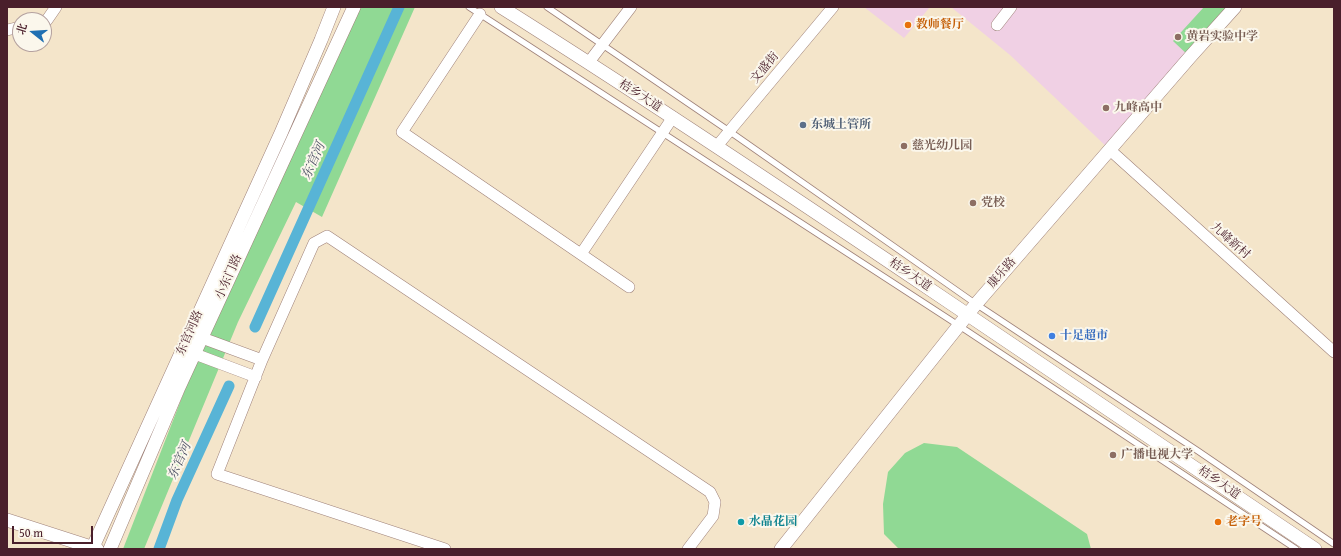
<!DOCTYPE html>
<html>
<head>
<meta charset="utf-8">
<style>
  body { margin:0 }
  #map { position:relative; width:1341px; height:556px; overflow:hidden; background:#f4e5ca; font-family:"Gentium Book Plus","Noto Serif SC",serif }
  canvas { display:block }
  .frame { position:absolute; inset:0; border:8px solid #4a1f2b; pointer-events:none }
  .north { position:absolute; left:12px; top:12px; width:40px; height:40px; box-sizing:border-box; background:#fbf7ec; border:1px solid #b4a19f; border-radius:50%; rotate:287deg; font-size:11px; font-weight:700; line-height:16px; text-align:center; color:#4a1f2b }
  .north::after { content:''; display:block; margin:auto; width:14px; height:18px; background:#1f6fb2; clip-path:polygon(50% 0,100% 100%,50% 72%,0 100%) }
  .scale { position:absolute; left:12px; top:526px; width:81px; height:18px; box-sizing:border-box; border:2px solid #4a1f2b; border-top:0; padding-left:5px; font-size:12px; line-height:14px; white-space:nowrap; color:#4a1f2b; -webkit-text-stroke:3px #fbf7ec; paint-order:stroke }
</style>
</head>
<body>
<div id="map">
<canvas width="1341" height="556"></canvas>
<div class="frame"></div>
<div class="north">北</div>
<div class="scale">50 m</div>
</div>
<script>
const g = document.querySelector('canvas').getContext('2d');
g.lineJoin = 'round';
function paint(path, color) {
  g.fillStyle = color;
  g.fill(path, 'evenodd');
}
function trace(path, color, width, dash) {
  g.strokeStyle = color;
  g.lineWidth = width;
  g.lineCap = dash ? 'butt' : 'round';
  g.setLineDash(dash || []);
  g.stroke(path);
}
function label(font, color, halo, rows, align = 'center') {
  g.font = font + ' "Gentium Book Plus","Noto Serif SC",serif';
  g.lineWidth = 4;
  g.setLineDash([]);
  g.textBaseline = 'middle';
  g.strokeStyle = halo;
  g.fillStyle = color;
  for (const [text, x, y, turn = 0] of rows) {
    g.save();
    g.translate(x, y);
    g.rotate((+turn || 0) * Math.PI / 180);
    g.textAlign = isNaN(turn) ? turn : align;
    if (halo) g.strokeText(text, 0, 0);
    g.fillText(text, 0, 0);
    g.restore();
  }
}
const built = new Path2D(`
  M864 7H930L904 38Z
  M951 7H1234L1110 150 1010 55Z`);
const green = new Path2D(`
  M358 7H415L322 217 296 202 238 322 144 549H123L193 369Z
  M1204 7H1233L1190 57 1173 41Z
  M924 443 957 447 1087 534 1091 549H899L884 534 883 504 888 472 905 453Z`);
const canal = new Path2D(`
  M255 327 399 7
  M159 549 177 500 229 386`);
const service = new Path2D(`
  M469 7 958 325 1296 549
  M547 7 729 131 976 304 1198 451 1334 544`);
const minor = new Path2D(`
  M480 14 402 132 629 287
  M44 21 47 20 56 7
  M997 25 1011 7
  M7 30 20 27
  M589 62 631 7
  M717 146 833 7
  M1110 150 1334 352
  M581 254 673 117
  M194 335 262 360
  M187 351 256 377
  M445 549 217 474 262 360 314 243 327 236 710 492 715 502 713 516 688 549`);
const tertiary = new Path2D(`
  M501 7C649 100 795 198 940 296 1066 380 1191 464 1315 549
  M7 520 97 549
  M92 549 281 133 321 40 334 7
  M110 549 179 387 354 7
  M781 549 976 304 1190 57 1235 7`);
const markers = [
  [908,25,4,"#e8710a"],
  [1178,37,4,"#8d6e63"],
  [1106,108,4,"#8d6e63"],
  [803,125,4,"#5c6f8a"],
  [904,146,4,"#8d6e63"],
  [973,203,4,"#8d6e63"],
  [1052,336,4,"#3f7fe0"],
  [1113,455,4,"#8d6e63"],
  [741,522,4,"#0f9aa8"],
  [1218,522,4,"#e8710a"]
];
const foodNames = [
  ["教师餐厅",916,25],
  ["老字号",1226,522]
];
const educationNames = [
  ["黄岩实验中学",1186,37],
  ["九峰高中",1114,108],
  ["慈光幼儿园",912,146],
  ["党校",981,203],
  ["广播电视大学",1121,455]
];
const streetNames = [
  ["文盛街",765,68,-50],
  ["桔乡大道",640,96,33],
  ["九峰新村",1230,241,42],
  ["康乐路",1002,273,-49],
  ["桔乡大道",910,275,34],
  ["小东门路",229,277,-66],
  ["东官河路",190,333,-66],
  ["桔乡大道",1219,483,35]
];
const serviceNames = [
  ["东城土管所",811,125]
];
const shopNames = [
  ["十足超市",1060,336]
];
const cultureNames = [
  ["水晶花园",749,522]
];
const waterNames = [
  ["东官河",314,161,-66],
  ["东官河",180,461,-66]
];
paint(built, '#f0d0e4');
paint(green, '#90d994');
trace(canal, '#58b4d6', 11);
trace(service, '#9f827a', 7);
trace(minor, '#9f827a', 12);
trace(tertiary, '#9f827a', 14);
trace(service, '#fff', 5.5);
trace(minor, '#fff', 11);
trace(tertiary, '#fff', 13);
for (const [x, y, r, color] of markers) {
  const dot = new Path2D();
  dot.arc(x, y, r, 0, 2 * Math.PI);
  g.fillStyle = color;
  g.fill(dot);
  trace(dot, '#fbf7ec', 1.5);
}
label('bold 12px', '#c56008', '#fbf7ec', foodNames, 'left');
label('bold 12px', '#785e54', '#fbf7ec', educationNames, 'left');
label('12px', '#4a1f2b', '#fbf7ec', streetNames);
label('bold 12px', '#4e5e75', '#fbf7ec', serviceNames, 'left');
label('bold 12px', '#366cbe', '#fbf7ec', shopNames, 'left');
label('bold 12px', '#0d838f', '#fbf7ec', cultureNames, 'left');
label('italic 13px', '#4f5367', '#fbf7ec', waterNames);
</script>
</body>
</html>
